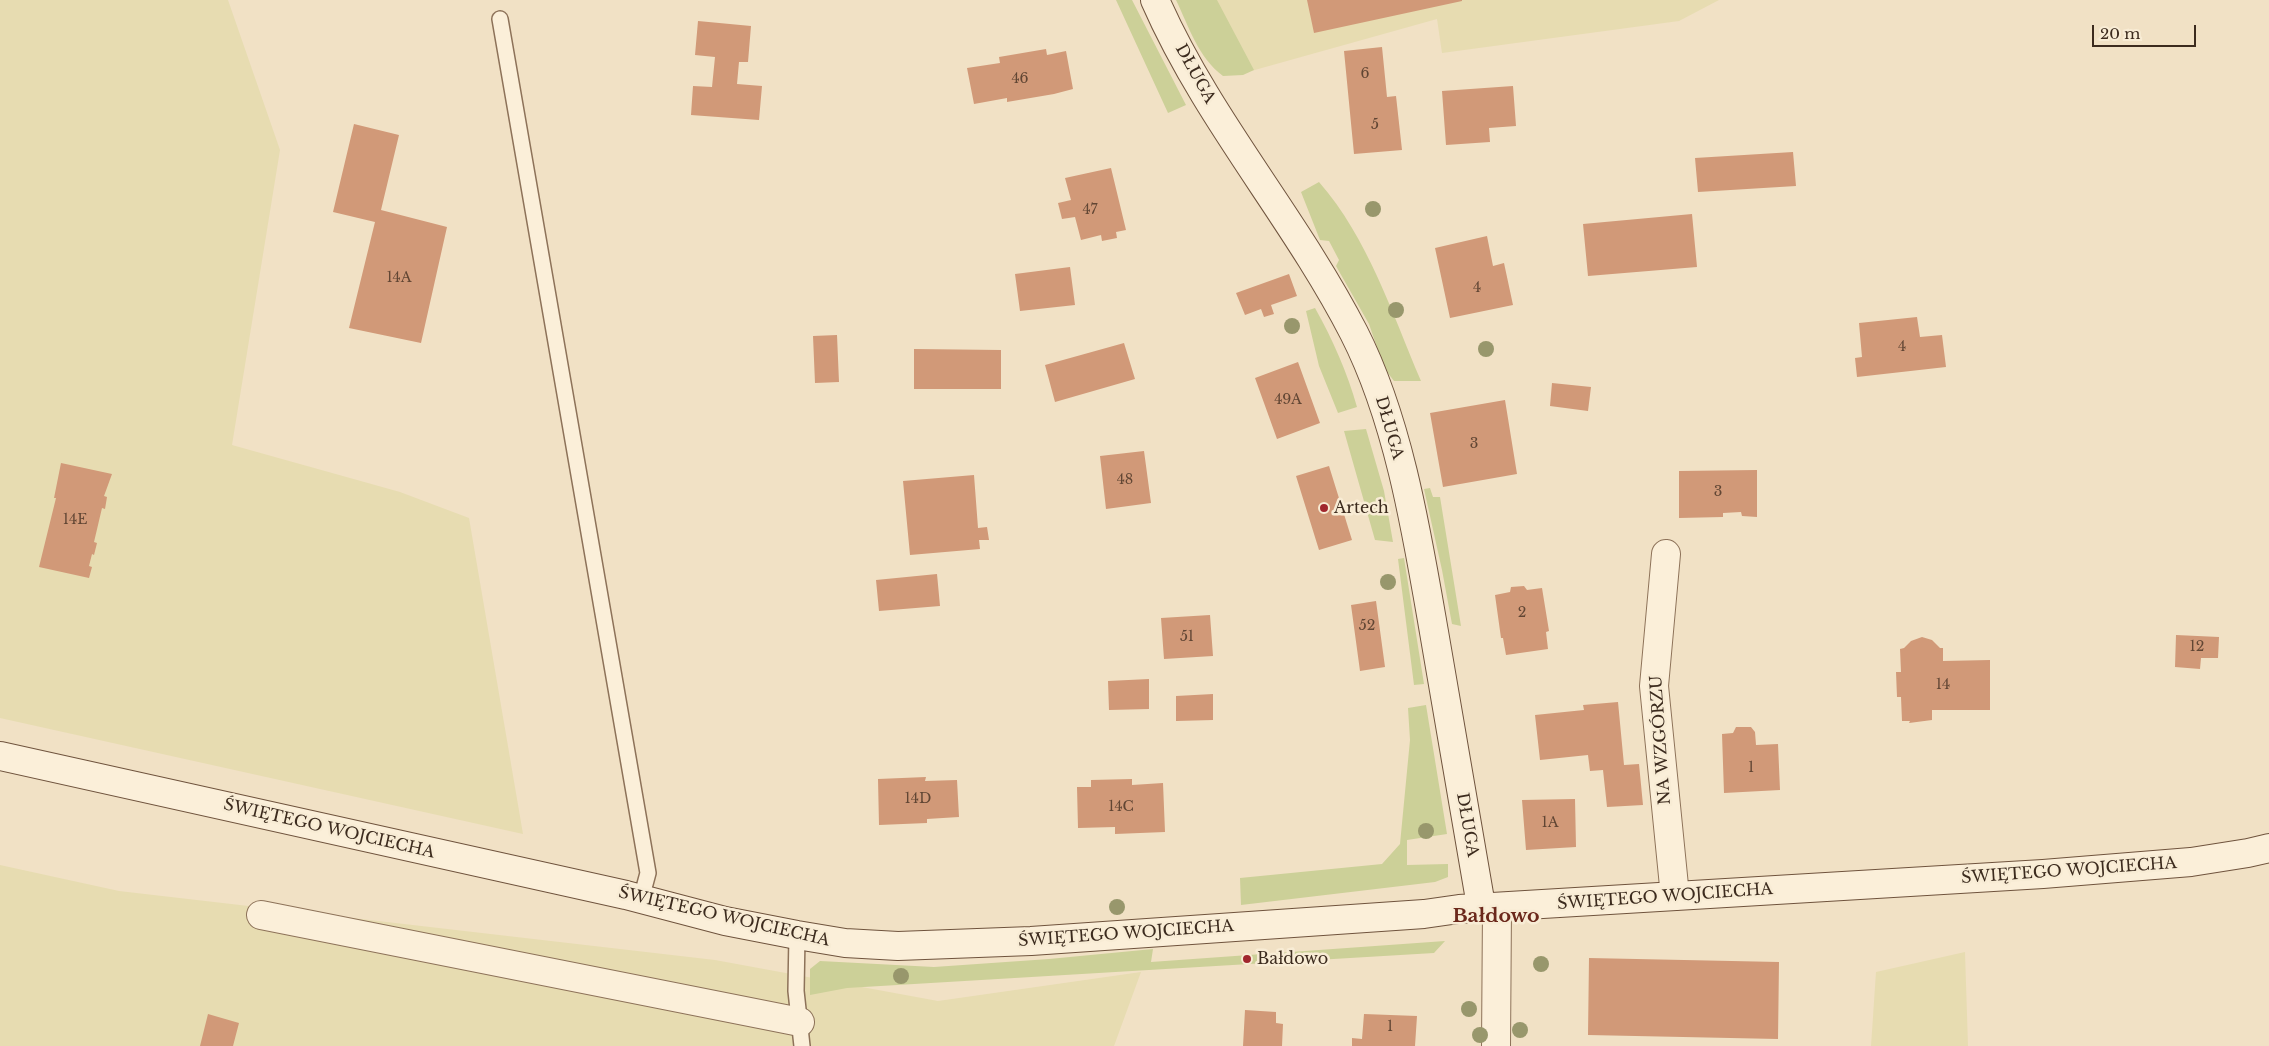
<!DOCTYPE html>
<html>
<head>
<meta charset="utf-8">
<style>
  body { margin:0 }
  #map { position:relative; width:2269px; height:1046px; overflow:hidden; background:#f1e1c5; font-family:"Libre Baskerville",serif }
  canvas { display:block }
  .scale { position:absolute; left:2092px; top:25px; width:104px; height:22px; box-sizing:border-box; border:2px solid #3c2b1e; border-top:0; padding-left:6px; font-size:15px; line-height:18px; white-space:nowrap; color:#3c2b1e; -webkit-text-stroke:4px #f8ecd5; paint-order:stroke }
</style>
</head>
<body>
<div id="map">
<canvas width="2269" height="1046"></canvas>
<div class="scale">20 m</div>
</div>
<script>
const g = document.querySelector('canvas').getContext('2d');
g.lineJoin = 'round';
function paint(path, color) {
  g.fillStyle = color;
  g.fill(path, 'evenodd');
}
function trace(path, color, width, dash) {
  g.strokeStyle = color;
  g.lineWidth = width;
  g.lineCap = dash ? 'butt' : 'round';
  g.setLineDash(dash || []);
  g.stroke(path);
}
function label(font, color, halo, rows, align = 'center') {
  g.font = font + ' "Libre Baskerville",serif';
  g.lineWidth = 5;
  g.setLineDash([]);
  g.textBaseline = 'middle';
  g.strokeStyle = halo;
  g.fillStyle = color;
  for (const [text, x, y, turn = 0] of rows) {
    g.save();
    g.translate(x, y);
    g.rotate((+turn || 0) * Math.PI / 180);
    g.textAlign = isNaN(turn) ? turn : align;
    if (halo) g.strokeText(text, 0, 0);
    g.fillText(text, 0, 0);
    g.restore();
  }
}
const farmland = new Path2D(`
  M0 0H228L280 150 232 445 400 492 469 518 523 834 0 718Z
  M1212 0H1719L1679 21 1442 53 1437 19 1244 73Z
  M0 865 119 891 715 960 938 1001 1141 972 1114 1046H0Z
  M1965 952 1968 1046H1871L1876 972Z`);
const green = new Path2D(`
  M1116 0H1132L1186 105 1168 113Z
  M1176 0H1217L1254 70 1243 75 1223 76C1198 57 1189 27 1176 0Z
  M1319 182C1368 238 1392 313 1421 381H1394L1384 368 1369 324 1336 266 1339 260 1329 241 1320 240 1301 192Z
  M1315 308C1333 340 1347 372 1357 407L1338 413 1319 366 1306 311Z
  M1366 429 1384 491 1393 542 1375 540 1344 431Z
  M1430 488 1433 497H1440L1461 626 1452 624 1442 570 1424 489Z
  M1404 558 1424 684 1414 685 1398 559Z
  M1426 705 1447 834 1407 840V865L1448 864V877L1435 882 1241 905 1240 878 1382 864 1400 844 1410 740 1408 708Z
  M1445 941 1434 953 847 988 810 995V969L820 961 934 967 1049 959 1153 949 1151 962Z`);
const building = new Path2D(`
  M1307 0H1462V1L1314 33Z
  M698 21 751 26 748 62H739L737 84 762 86 759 120 691 115 693 86 712 87 715 57 695 55Z
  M1382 47 1387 97 1396 96 1402 150 1354 154 1344 51Z
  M1046 49 1047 55 1066 51 1073 89 1054 94 1007 102V98L974 104 967 68 1000 63 999 57Z
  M1513 86 1516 126 1489 128 1490 142 1446 145 1442 91Z
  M354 124 399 135 381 210 447 227 421 343 349 328 375 222 333 212Z
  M1793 152 1796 186 1698 192 1695 158Z
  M1111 168 1126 230 1116 232 1117 238 1102 241 1101 235 1081 240 1075 217 1062 219 1058 203 1071 200 1065 178Z
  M1692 214 1697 267 1588 276 1583 224Z
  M1487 236 1493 266 1504 263 1513 305 1450 318 1435 248Z
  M1070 267 1075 305 1020 311 1015 274Z
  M1289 274 1297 296 1271 305 1274 314 1264 317 1261 309 1245 315 1236 293Z
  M1917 317 1920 337 1942 335 1946 367 1857 377 1855 358 1862 357 1859 323Z
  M837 335 839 382 815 383 813 336Z
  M1124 343 1135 379 1055 402 1045 365Z
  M914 349 1001 350V389H914Z
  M1298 362 1320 423 1277 439 1255 378Z
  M1552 383 1591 387 1588 411 1550 406Z
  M1505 400 1517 474 1443 487 1430 413Z
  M1144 451 1151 503 1106 509 1100 456Z
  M61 463 112 474 104 496 107 497 105 509 102 508 94 542 97 543 94 555 92 554 89 566 92 567 89 578 39 567 56 498H54Z
  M1329 466 1352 540 1319 550 1296 476Z
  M1757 470V517L1742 516 1741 512 1723 513V517L1679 518V471Z
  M974 475 978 528 987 527 989 540H979L980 549 910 555 903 481Z
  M937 574 940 606 879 611 876 580Z
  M1524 586 1527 590 1542 588 1549 631 1546 632 1548 649 1506 655 1503 638H1501L1495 595 1510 592 1511 587Z
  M1376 601 1385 667 1360 671 1351 605Z
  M1210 615 1213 656 1164 659 1161 618Z
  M2176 635 2219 637 2218 658H2201L2200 669 2175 667Z
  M1922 637 1932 640 1940 648H1943V661L1990 660V710H1932V720L1909 723 1910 721H1902L1901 697H1897L1896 672H1901L1900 649 1904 648 1911 641Z
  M1149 679V709L1109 710 1108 681Z
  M1213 694V720L1176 721V696Z
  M1618 702 1624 765 1639 764 1643 805 1607 807 1603 770 1590 771 1588 755 1540 760 1535 715 1584 710 1583 705Z
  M1736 727H1751L1755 732 1756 745 1778 744 1780 790 1724 793 1722 734 1733 733Z
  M926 777 925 781 957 780 959 817 927 819V823L879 825 878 779Z
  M1132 779V785L1163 783 1165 832 1115 834V827L1078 828 1077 787H1091V780Z
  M1575 799 1576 847 1526 850 1522 800Z
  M1589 958 1779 962 1778 1039 1588 1035Z
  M1245 1010 1276 1012V1023L1283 1024 1282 1046H1243Z
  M208 1014 239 1023 233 1046H200Z
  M1364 1014 1417 1016 1415 1046H1352V1038L1362 1039Z`);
const lane = new Path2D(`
  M500 19 648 873 641 899
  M797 935 796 991 802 1046`);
const street = new Path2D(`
  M1666 554 1654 686 1675 896
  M261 915 800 1022
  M1496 1046 1497 908`);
const secondary = new Path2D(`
  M1155 0C1207 119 1295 218 1354 333 1399 421 1417 534 1434 632 1449 719 1464 807 1479 894L1480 908
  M0 756 626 895 725 921 797 935 845 943 898 946 1031 941 1424 914 1459 909 2043 874 2191 862 2248 853 2269 848`);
const trees = [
  [1373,209],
  [1396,310],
  [1292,326],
  [1486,349],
  [1388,582],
  [1426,831],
  [1117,907],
  [1541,964],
  [901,976],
  [1469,1009],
  [1520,1030],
  [1480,1035]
];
const markers = [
  [1324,508,5,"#a0262d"],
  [1247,959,5,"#a0262d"]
];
const numberNames = [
  ["6",1365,74],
  ["46",1020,79],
  ["5",1375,125],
  ["47",1090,210],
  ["14A",399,278],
  ["4",1477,288],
  ["4",1902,347],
  ["49A",1288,400],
  ["3",1474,444],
  ["48",1125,480],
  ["3",1718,492],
  ["14E",75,520],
  ["2",1522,613],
  ["52",1367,626],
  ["51",1187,637],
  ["12",2197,647],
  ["14",1943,685],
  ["1",1751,768],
  ["14D",918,799],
  ["14C",1121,807],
  ["1A",1550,823],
  ["1",1390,1027]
];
const streetNames = [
  ["DŁUGA",1195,74,61],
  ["DŁUGA",1389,428,74],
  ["NA WZGÓRZU",1661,740,-94],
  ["DŁUGA",1467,825,80],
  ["ŚWIĘTEGO WOJCIECHA",329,829,13],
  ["ŚWIĘTEGO WOJCIECHA",2069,871,-4],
  ["ŚWIĘTEGO WOJCIECHA",1665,897,-4],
  ["ŚWIĘTEGO WOJCIECHA",724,917,13],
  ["ŚWIĘTEGO WOJCIECHA",1126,934,-4]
];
const poiNames = [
  ["Artech",1334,508],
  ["Bałdowo",1257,959]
];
const quarterNames = [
  ["Bałdowo",1496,917]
];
paint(farmland, '#e7dcb1');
paint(green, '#ccd098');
paint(building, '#d19978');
trace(lane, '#8d7259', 18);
trace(street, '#8d7259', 30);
trace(secondary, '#6f533d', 30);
trace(lane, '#fbefd9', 15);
trace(street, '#fbefd9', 28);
trace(secondary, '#fbefd9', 28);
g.fillStyle = '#98976c';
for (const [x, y] of trees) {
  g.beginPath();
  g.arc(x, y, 8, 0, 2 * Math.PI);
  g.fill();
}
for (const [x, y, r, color] of markers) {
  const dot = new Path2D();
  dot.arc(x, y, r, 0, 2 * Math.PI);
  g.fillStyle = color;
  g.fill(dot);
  trace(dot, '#f8ecd5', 2);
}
label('14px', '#614634', null, numberNames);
label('16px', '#3c2b1e', '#f8ecd5', streetNames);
label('16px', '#3c2b1e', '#f8ecd5', poiNames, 'left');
label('bold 19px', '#6b281b', '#f8ecd5', quarterNames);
</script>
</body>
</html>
